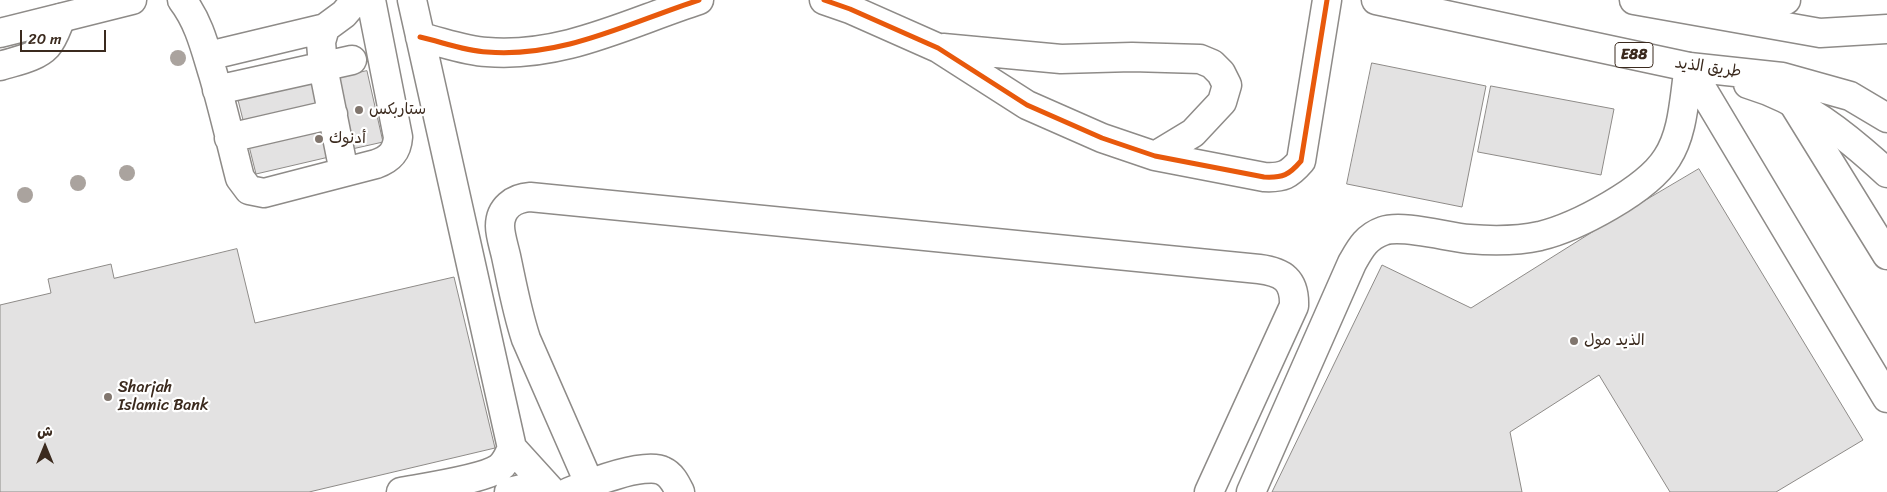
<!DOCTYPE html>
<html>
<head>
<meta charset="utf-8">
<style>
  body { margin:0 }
  #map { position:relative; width:1887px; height:492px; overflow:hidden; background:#fff; font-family:Sriracha,"Playpen Sans Arabic",sans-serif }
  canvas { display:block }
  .north { position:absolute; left:20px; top:422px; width:50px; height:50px; -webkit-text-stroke:4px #fff; paint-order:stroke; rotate:0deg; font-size:14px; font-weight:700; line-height:20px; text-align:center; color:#3b2a1e }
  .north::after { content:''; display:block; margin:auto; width:18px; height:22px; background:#3b2a1e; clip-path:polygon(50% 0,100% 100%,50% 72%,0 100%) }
  .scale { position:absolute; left:20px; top:30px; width:86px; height:22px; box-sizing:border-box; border:2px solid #3b2a1e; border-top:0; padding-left:6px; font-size:15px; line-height:18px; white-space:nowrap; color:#3b2a1e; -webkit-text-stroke:4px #fff; paint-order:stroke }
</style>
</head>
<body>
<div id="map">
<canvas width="1887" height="492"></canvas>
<div class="north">ش</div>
<div class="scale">20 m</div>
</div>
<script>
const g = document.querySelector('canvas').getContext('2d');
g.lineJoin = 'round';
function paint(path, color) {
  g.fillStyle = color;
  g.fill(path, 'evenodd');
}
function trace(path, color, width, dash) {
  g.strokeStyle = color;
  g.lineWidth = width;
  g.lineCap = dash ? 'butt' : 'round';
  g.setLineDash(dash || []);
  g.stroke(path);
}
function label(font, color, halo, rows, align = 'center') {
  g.font = font + ' Sriracha,"Playpen Sans Arabic",sans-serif';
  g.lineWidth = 4.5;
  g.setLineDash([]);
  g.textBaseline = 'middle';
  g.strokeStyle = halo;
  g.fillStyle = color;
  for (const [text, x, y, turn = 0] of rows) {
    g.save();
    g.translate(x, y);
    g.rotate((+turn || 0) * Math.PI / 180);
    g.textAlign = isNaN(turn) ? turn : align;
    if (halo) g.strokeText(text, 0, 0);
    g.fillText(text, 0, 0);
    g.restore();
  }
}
const building = new Path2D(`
  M1372 63 1486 86 1462 207 1347 184Z
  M367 71 383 142 352 149 336 78Z
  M310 75 316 104 243 120 236 92Z
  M1491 86 1614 109 1601 175 1478 152Z
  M323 130 329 157 256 174 249 146Z
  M1699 169 1863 440 1776 492H1670L1599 375 1510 432 1522 492H1272L1382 265 1471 308 1605 224Z
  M237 249 255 323 454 277 495 448 309 492H0V305L51 293 48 279 111 264 114 278Z`);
const minor = new Path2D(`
  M182 0C199 22 205 48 213 74 223 108 231 143 240 178L249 190 264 193 376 164C390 159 397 152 398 137L371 0
  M824 0 850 9 938 48 1027 105 1102 138 1155 156 1264 177C1283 178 1289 175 1301 161L1327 0
  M325 28 321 42 323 67 344 172
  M420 37C442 42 465 51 487 52 563 58 628 23 699 0
  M943 48 1061 59 1132 57 1200 59 1212 64 1221 73 1227 85 1222 102 1193 133 1155 156
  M208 56 325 28 344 14 356 0
  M0 66C15 61 36 58 47 46 54 38 57 27 61 18
  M1689 67 1887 398
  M217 90 352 60
  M1793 103 1887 255
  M229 138 333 114
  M512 448 552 492
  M401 492C422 488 484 479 499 468 506 463 508 456 512 448L412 0
  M509 492 544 484
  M569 492C588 484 645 461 663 471 672 475 676 484 680 492
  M593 492 526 339C517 312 512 284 506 256 504 247 500 235 500 226 500 208 514 198 530 197L1259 269C1283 272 1295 280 1294 306L1209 492
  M1251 492 1352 263C1360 249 1366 237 1383 231 1402 224 1447 237 1469 239 1493 241 1517 241 1540 236 1577 227 1647 190 1667 158 1684 132 1684 96 1689 67`);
const highway = new Path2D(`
  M1376 0 1689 67 1782 77 1850 96 1887 118
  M1634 0 1820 33 1887 29
  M1715 2 1786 0
  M0 33 132 0
  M1748 84C1802 100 1846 135 1887 173`);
const cycleway = new Path2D(`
  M824 0 850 9 938 48 1027 105 1102 138 1155 156 1264 177C1283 178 1289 175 1301 161L1327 0
  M420 37C442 42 465 51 487 52 563 58 628 23 699 0`);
const trees = [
  [178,58],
  [127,173],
  [78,183],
  [25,195]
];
const markers = [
  [359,110,5,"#80756d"],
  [319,139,5,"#80756d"],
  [1574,341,5,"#80756d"],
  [108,397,5,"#80756d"]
];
const shields = [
  [1634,55,38]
];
const shieldNames = [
  ["E88",1634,55]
];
const streetNames = [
  ["طريق الذيد",1708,68,8]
];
const poiNames = [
  ["ستاربكس",369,110],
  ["أدنوك",329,139],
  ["الذيد مول",1584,341],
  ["Sharjah",118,388],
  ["Islamic Bank",118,406]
];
paint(building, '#e3e2e2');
trace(building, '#8e8b88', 1);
trace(minor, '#8e8b88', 31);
trace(highway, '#8e8b88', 31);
trace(minor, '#fff', 28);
trace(highway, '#fff', 28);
trace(cycleway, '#e8590c', 5);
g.fillStyle = '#aaa39e';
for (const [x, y] of trees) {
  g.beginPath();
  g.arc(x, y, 8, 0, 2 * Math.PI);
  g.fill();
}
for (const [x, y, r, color] of markers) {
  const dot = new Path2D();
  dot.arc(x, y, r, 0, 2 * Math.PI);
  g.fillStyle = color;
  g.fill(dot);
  trace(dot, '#fff', 2);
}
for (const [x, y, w] of shields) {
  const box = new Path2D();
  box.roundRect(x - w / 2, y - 12.5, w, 25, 4);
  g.fillStyle = '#fff';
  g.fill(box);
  trace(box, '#3b2a1e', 1);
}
label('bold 15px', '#3b2a1e', null, shieldNames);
label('16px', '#3b2a1e', '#fff', streetNames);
label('16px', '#3b2a1e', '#fff', poiNames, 'left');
</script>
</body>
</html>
